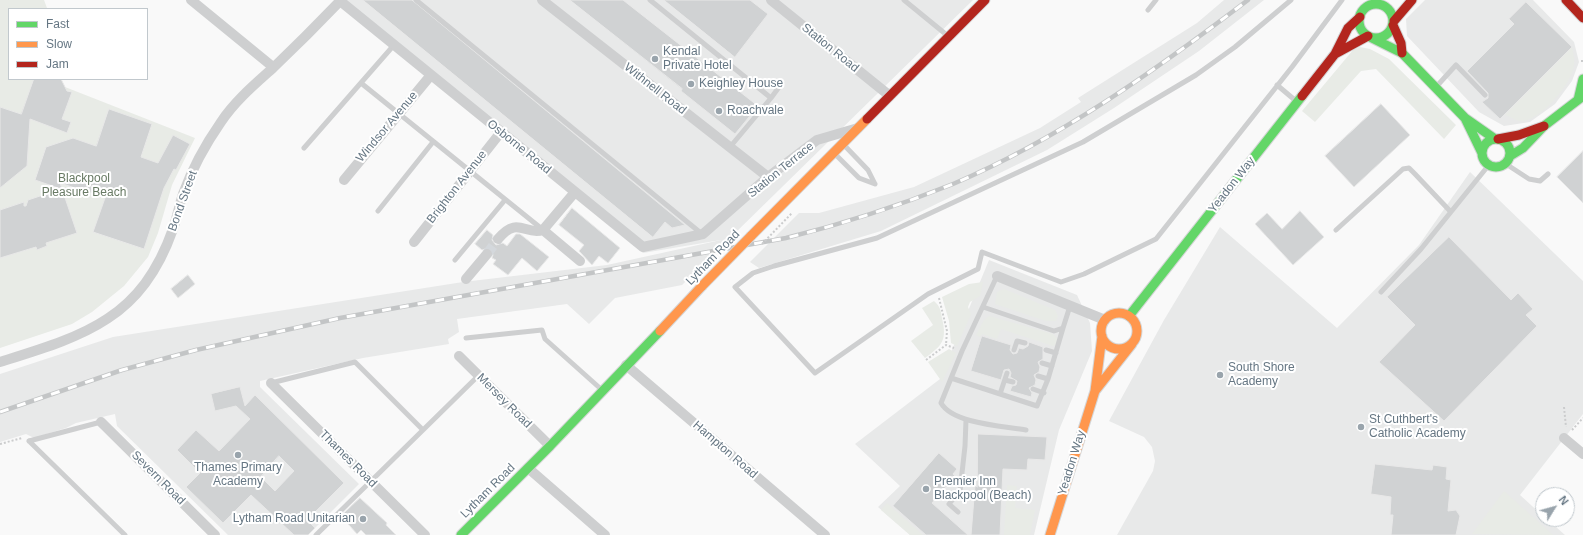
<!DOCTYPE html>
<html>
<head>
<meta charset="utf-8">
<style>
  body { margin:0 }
  #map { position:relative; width:1583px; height:535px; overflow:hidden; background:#f9f9f9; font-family:Helvetica,sans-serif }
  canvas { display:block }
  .legend { position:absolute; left:8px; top:8px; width:140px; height:72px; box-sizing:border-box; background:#fff; border:1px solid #c1c8cd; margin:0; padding:5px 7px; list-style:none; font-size:12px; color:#657683 }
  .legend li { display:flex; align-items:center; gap:8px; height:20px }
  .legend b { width:20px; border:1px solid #c1c8cd }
  .north { position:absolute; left:1535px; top:487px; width:40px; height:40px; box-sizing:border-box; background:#fff; border:1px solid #c1c8cd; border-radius:50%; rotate:53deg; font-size:11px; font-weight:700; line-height:16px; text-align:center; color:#657683 }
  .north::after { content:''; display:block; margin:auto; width:14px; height:18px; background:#99a4ac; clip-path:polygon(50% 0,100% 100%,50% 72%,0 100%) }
</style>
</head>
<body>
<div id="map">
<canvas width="1583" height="535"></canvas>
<ul class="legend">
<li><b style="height:5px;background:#63d668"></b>Fast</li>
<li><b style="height:5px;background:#ff974d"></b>Slow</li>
<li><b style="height:5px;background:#b3261e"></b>Jam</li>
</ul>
<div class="north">N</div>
</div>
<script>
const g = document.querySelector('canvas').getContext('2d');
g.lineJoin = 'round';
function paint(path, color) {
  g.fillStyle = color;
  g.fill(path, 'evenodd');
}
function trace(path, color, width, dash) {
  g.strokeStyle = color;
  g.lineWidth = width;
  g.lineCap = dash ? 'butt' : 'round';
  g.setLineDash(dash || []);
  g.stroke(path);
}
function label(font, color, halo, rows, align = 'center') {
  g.font = font + ' Helvetica,sans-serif';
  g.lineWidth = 4;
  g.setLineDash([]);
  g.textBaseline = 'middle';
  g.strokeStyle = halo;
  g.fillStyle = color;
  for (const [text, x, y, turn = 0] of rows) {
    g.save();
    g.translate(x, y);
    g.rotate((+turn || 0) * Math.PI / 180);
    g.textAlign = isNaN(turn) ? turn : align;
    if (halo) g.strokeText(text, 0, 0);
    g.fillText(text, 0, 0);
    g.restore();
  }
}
const built = new Path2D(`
  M339 0H973L682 285 615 298 589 324 567 304 457 319 459 332 448 339 449 344 363 358 260 381V387L359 484 308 535H228L117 426 115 414 76 423 66 428 34 438 26 434 0 442V374L113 337 463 282 607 265 721 240 643 253Z
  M1224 0H1264L1199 51 1114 108 1047 150 881 231 759 268 750 262 799 213H819L914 187 1040 128 1081 102 1078 98 1197 23Z
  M1425 0H1533L1574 42 1579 62 1572 81 1555 104 1530 122 1504 126 1479 112 1407 36 1406 19Z
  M1470 172 1583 281V414L1520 495 1543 516V519H1547L1565 535H1117L1153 471 1155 461 1152 447 1144 437 1109 421 1164 320 1220 227 1337 328 1419 245Z
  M989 260 1077 295 1090 323 1092 351 1059 430 1034 535H910L878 507 900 486 855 444 940 379Z`);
const green = new Path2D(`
  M0 0H44L47 8 9 9V79H61L65 87 195 138 172 185 158 233 148 257 124 286 92 312 72 324 0 348Z
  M1360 47 1370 49 1389 59 1456 125 1444 139 1376 69 1361 71 1315 122 1302 111 1353 50Z
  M1572 47C1573 52 1575 59 1574 65 1572 84 1539 123 1519 121 1515 120 1509 116 1505 115Z
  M983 282 980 296 970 302 968 307 971 314 957 346 951 343 949 321 942 297 969 284Z
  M1004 289 1055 310 1058 316 1056 321H1046L995 304 997 292Z
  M934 301C940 306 941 311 942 318 947 340 943 345 925 358L911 341 933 325 922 308Z
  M989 316 1053 334 1058 339 1055 345 1053 346 1001 329 997 339 982 334 980 337 976 335 984 320Z
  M949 349 956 353 942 382 928 362Z
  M1007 485 1017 486 1015 508 1035 510 1030 535H1004Z
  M1504 491 1553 535 1472 534Z
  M887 503 923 535H910L881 510Z`);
const building = new Path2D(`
  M363 0H412L685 225 672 228 665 222 653 237Z
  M570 0H623L758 106 735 134 681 91 682 89Z
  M664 0H750L768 14 735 57Z
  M1526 2 1572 47 1500 119 1482 102 1488 98V93L1467 71 1514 24 1509 19Z
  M34 79H61L67 91 72 92 62 119 71 122 67 133 30 119 27 166 0 188V107L21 114Z
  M1381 104 1410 135 1354 187 1325 156Z
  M109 109 152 124 141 157 158 163 173 135 190 144 176 170 174 169 164 188 144 249 93 232 105 198 60 183 77 233 46 243 47 246 37 250 36 247 0 258V210L24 202V206H26L28 200 61 189 35 180 46 147 73 138 96 146Z
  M1583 151V203L1557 177Z
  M572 208 620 248 608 263 599 256 592 265 579 251 584 245 559 225Z
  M1300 211 1324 237 1293 265 1255 224 1267 213 1282 229Z
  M487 230 493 235 492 240 496 245 503 243 507 246 516 234H520L549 257 537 271 522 258 508 275 493 264 496 260 492 258 493 255 491 249 488 248 482 250 475 244Z
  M1449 237 1511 300 1518 293 1533 309 1526 315 1537 326 1444 421 1379 362 1415 325 1387 297Z
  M188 275 195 284 178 298 171 289Z
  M982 336 1011 345 1010 350 1013 354 1017 353 1019 348 1023 349 1028 346 1029 342 1043 347V359L1038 362 1040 367 1039 372 1034 375 1036 380 1035 385 1029 388 1032 393 1031 397 1010 391 1012 386 1016 385 1017 381 1010 377 1011 373 1009 369 1004 370 1001 380 971 371Z
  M240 387 245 406 255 395 344 483 307 520 315 528 308 535H294L251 495 223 523 186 487 200 473 177 450 196 430 219 451 250 419 236 406 215 411 211 394ZM279 456 294 471 275 491 261 477Z
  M978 434 1047 437 1045 460 1028 459 1027 470 1003 469 1000 535H971L975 485 977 487Z
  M939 453 957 469 953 474 955 476 932 503 968 535H926L893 506Z
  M1375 464 1432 470 1433 465 1447 467 1446 479 1451 480 1448 511 1456 510 1460 516 1456 535H1391L1393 515H1390L1391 497 1371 494Z
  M360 498 387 523 386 525 396 535H366L361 530 357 534 341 516Z`);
const streetTunnel = new Path2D(`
  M487 254 498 239`);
const path = new Path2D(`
  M1581 61H1583
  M939 298 947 331 946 345
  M926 360 946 345 954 348
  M1564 407 1566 427
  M1572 430 1583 418
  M0 444 22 438`);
const lane = new Path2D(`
  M416 0 702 234
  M650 0 771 98 730 147
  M904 0 948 36
  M1291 0 1235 47 1196 75 1083 142 877 238 774 266 753 273 735 287 815 373 928 294 978 269 982 252 1061 282 1084 274 1156 239 1292 67 1342 0
  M1148 10 1156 0
  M361 83 542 229
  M1277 85 1296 101
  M1436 87 1456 65 1485 95
  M771 98 782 83
  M844 145 868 170 875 184
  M304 148 394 45
  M835 154 859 178 875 184
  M1506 164 1529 179 1540 181 1548 174
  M378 211 433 142
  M1336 230 1403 169 1409 168 1415 174 1450 211
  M455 260 505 200
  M997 276 962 351 941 403C953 424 1004 426 1026 430
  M1381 292 1421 249 1488 166
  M983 307 1054 331 1063 328 1070 306
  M466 338 542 330 545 339 602 390
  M1014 350 1017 341 1025 343
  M1046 350 1056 353
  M1042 363 1052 366
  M1038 376 1048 379
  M951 378 1037 406 1048 379 1063 328
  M1005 380 1013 382
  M271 383 355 362 423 430
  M1033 389 1044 393
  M1000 394 1007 373
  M29 441 125 535
  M29 441 101 422
  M958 512 949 504 960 491 965 446 966 420
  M316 535 478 376`);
const street = new Path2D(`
  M191 0 273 67
  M339 0 643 247 703 234 768 177 817 140 858 128
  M542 0 768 177
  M771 0 890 96
  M344 180 431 75
  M543 230 580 261
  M498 239C518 215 525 236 543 230L575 192
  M414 242 501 132
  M997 276 1105 320
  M466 279 487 254
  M459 356 550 446
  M0 362C83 336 141 320 173 229 177 218 179 206 183 194 192 169 205 145 221 122 235 101 254 85 273 68 296 46 319 23 341 0
  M626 365 825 535
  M271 383 425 535
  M101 422 215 535
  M1564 438 1583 454
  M528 468 605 535`);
const fast = new Path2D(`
  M1359 21a17 17 0 1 1 34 0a17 17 0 1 1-34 0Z
  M1370 37 1402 53 1465 118 1495 139
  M1578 100 1583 79
  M1465 118 1482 153
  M1482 153a14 14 0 1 1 28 0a14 14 0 1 1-28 0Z
  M1510 156 1523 148 1544 126 1583 96
  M1129 316 1302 96
  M461 535 550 446 660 331`);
const slow = new Path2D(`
  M751 236 867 119
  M1101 331a18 18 0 1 1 36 0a18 18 0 1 1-36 0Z
  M660 331 702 286
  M1095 391 1132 344
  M1050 535 1095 391 1102 336`);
const jam = new Path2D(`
  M1566 0 1583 18
  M1394 21 1412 0
  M1393 25 1401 43 1402 53
  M1335 54 1368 36
  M1302 96 1335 54 1348 28 1360 17
  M867 119 985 0
  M1498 139 1519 135 1544 126`);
const rail = new Path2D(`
  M0 412 122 370 196 350 340 318 786 238C843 224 898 206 953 184 1059 139 1156 70 1248 0`);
const pathBridge = new Path2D(`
  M762 244 792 213`);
const slowBridge = new Path2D(`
  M702 286 751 236`);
const markers = [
  [655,59,4,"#99a4ac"],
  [691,84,4,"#99a4ac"],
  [719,111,4,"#99a4ac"],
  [1220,375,4,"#99a4ac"],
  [1361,427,4,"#99a4ac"],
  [238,455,4,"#99a4ac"],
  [926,489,4,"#99a4ac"],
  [363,519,4,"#99a4ac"]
];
const streetNames = [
  ["Station Road",830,48,39],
  ["Withnell Road",655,89,38],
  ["Windsor Avenue",387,127,-50],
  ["Osborne Road",519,147,39],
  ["Station Terrace",781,170,-39],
  ["Yeadon Way",1232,185,-52],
  ["Brighton Avenue",457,187,-52],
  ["Bond Street",183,201,-70],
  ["Lytham Road",713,258,-46],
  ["Mersey Road",504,401,45],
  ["Hampton Road",725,450,41],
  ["Thames Road",348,459,45],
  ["Yeadon Way",1072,463,-73],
  ["Severn Road",158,478,45],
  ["Lytham Road",488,491,-45]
];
const poiNames = [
  ["Kendal",663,52],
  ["Private Hotel",663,66],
  ["Keighley House",699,84],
  ["Roachvale",727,111],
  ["South Shore",1228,368],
  ["Academy",1228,382],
  ["St Cuthbert's",1369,420],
  ["Catholic Academy",1369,434],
  ["Thames Primary",238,468,"center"],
  ["Academy",238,482,"center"],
  ["Premier Inn",934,482],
  ["Blackpool (Beach)",934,496],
  ["Lytham Road Unitarian",355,519,"right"]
];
const parkNames = [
  ["Blackpool",84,179],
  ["Pleasure Beach",84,193]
];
paint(built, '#e8e9e9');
paint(green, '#e8ebe6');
paint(building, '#d0d2d3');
trace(building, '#e8e8e8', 1);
trace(streetTunnel, '#d4d8dc', 10, [10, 5]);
trace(fast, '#d5d6d7', 11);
trace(slow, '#d5d6d7', 11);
trace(jam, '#d5d6d7', 11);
trace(path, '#cbcccd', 2, [2, 2]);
trace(lane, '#cecfd0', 5);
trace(street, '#cecfd0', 10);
trace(fast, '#63d668', 9);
trace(slow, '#ff974d', 9);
trace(jam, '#b3261e', 9);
trace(rail, '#c3c5c6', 4.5);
trace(rail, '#fff', 3, [9]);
trace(slowBridge, '#d5d6d7', 11, []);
trace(pathBridge, '#cbcccd', 2, [2, 2]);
trace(slowBridge, '#ff974d', 9);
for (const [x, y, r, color] of markers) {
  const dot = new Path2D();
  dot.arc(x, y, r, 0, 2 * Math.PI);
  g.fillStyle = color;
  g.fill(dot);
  trace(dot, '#fff', 1.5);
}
label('12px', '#657683', '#fff', streetNames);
label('12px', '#657683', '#fff', poiNames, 'left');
label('12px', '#687a64', '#fff', parkNames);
</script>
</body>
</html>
